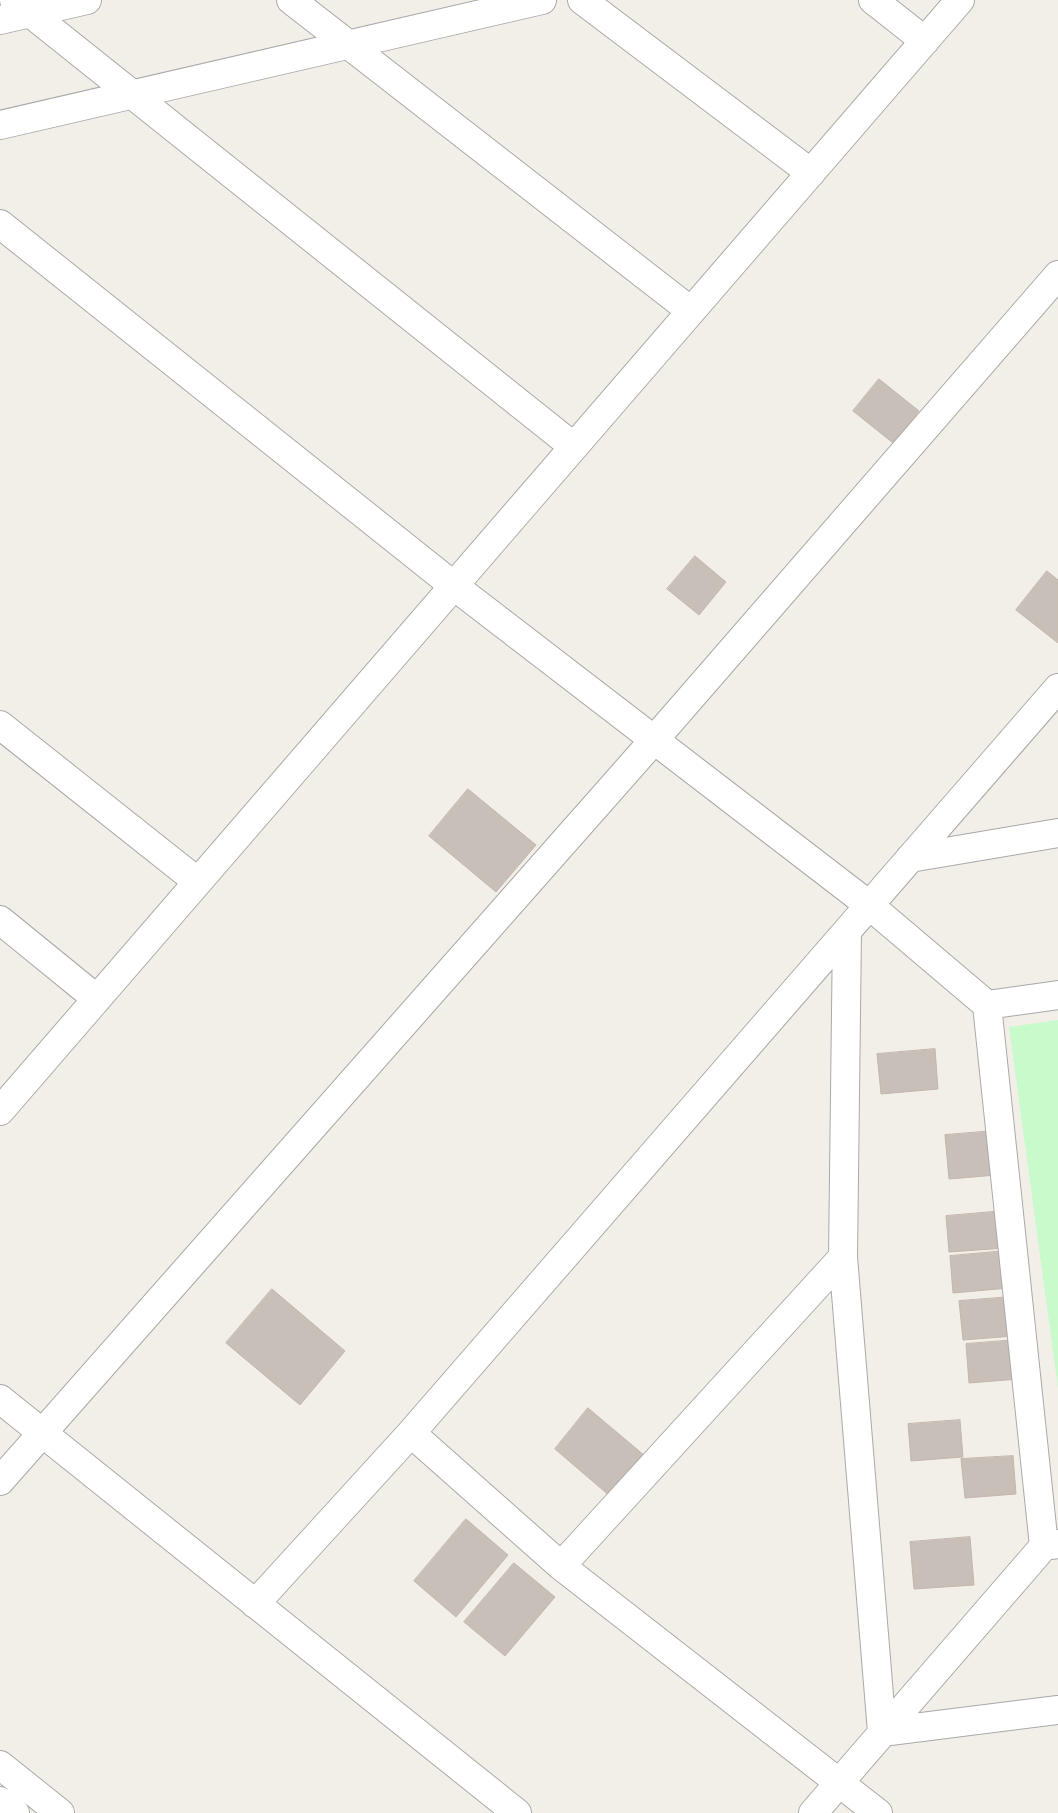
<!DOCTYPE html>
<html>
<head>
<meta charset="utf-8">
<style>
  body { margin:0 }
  canvas { display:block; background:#f2efe9 }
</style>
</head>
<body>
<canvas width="1058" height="1813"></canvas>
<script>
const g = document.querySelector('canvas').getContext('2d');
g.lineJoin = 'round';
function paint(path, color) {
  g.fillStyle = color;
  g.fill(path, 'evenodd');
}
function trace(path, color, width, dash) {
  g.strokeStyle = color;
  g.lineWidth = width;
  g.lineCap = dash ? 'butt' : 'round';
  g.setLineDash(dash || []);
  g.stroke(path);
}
const park = new Path2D(`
  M1058 1020V1388L1009 1027Z`);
const building = new Path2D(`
  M879 379 919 411 893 443 853 411Z
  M695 556 726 582 699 615 667 589Z
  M1047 571 1058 580V643L1016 610Z
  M468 789 536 845 496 892 429 836Z
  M935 1049 938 1089 881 1094 877 1054Z
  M994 1131 997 1175 949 1179 945 1135Z
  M1004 1211 1006 1248 949 1252 946 1216Z
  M1006 1251 1009 1288 953 1293 950 1256Z
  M272 1289 345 1351 300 1405 226 1343Z
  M1011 1297 1014 1336 963 1340 959 1301Z
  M1016 1340 1019 1379 969 1383 966 1344Z
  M588 1408 645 1456 611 1497 555 1449Z
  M960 1420 963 1457 911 1461 908 1424Z
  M1013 1456 1016 1494 965 1498 961 1459Z
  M466 1519 508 1555 456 1617 414 1581Z
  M970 1537 974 1585 914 1589 910 1542Z
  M514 1563 555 1597 505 1656 464 1622Z`);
const minor = new Path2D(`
  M14 0 574 447
  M291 0 691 311
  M582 0 811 173
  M873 0 925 41
  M0 20 87 0
  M0 125 542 0
  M0 224 454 586 869 905 987 1005
  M0 725 198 882
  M910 858 1058 833
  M0 920 97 999
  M847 931 843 1257 882 1732 1058 1710
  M1058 995 987 1005 1044 1546 1058 1544
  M0 1111 960 0
  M0 1399 517 1813
  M411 1433 561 1566 878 1813
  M0 1481 654 740 1058 275
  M561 1566 843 1257
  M255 1604 411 1433 1058 688
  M0 1765 60 1813
  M0 1801 15 1813
  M813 1813 1044 1546`);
paint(park, '#c8facc');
paint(building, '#c7bfb8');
trace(building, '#c4b6ab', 1);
trace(minor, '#a9a9a9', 30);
trace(minor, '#fff', 28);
</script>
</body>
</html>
